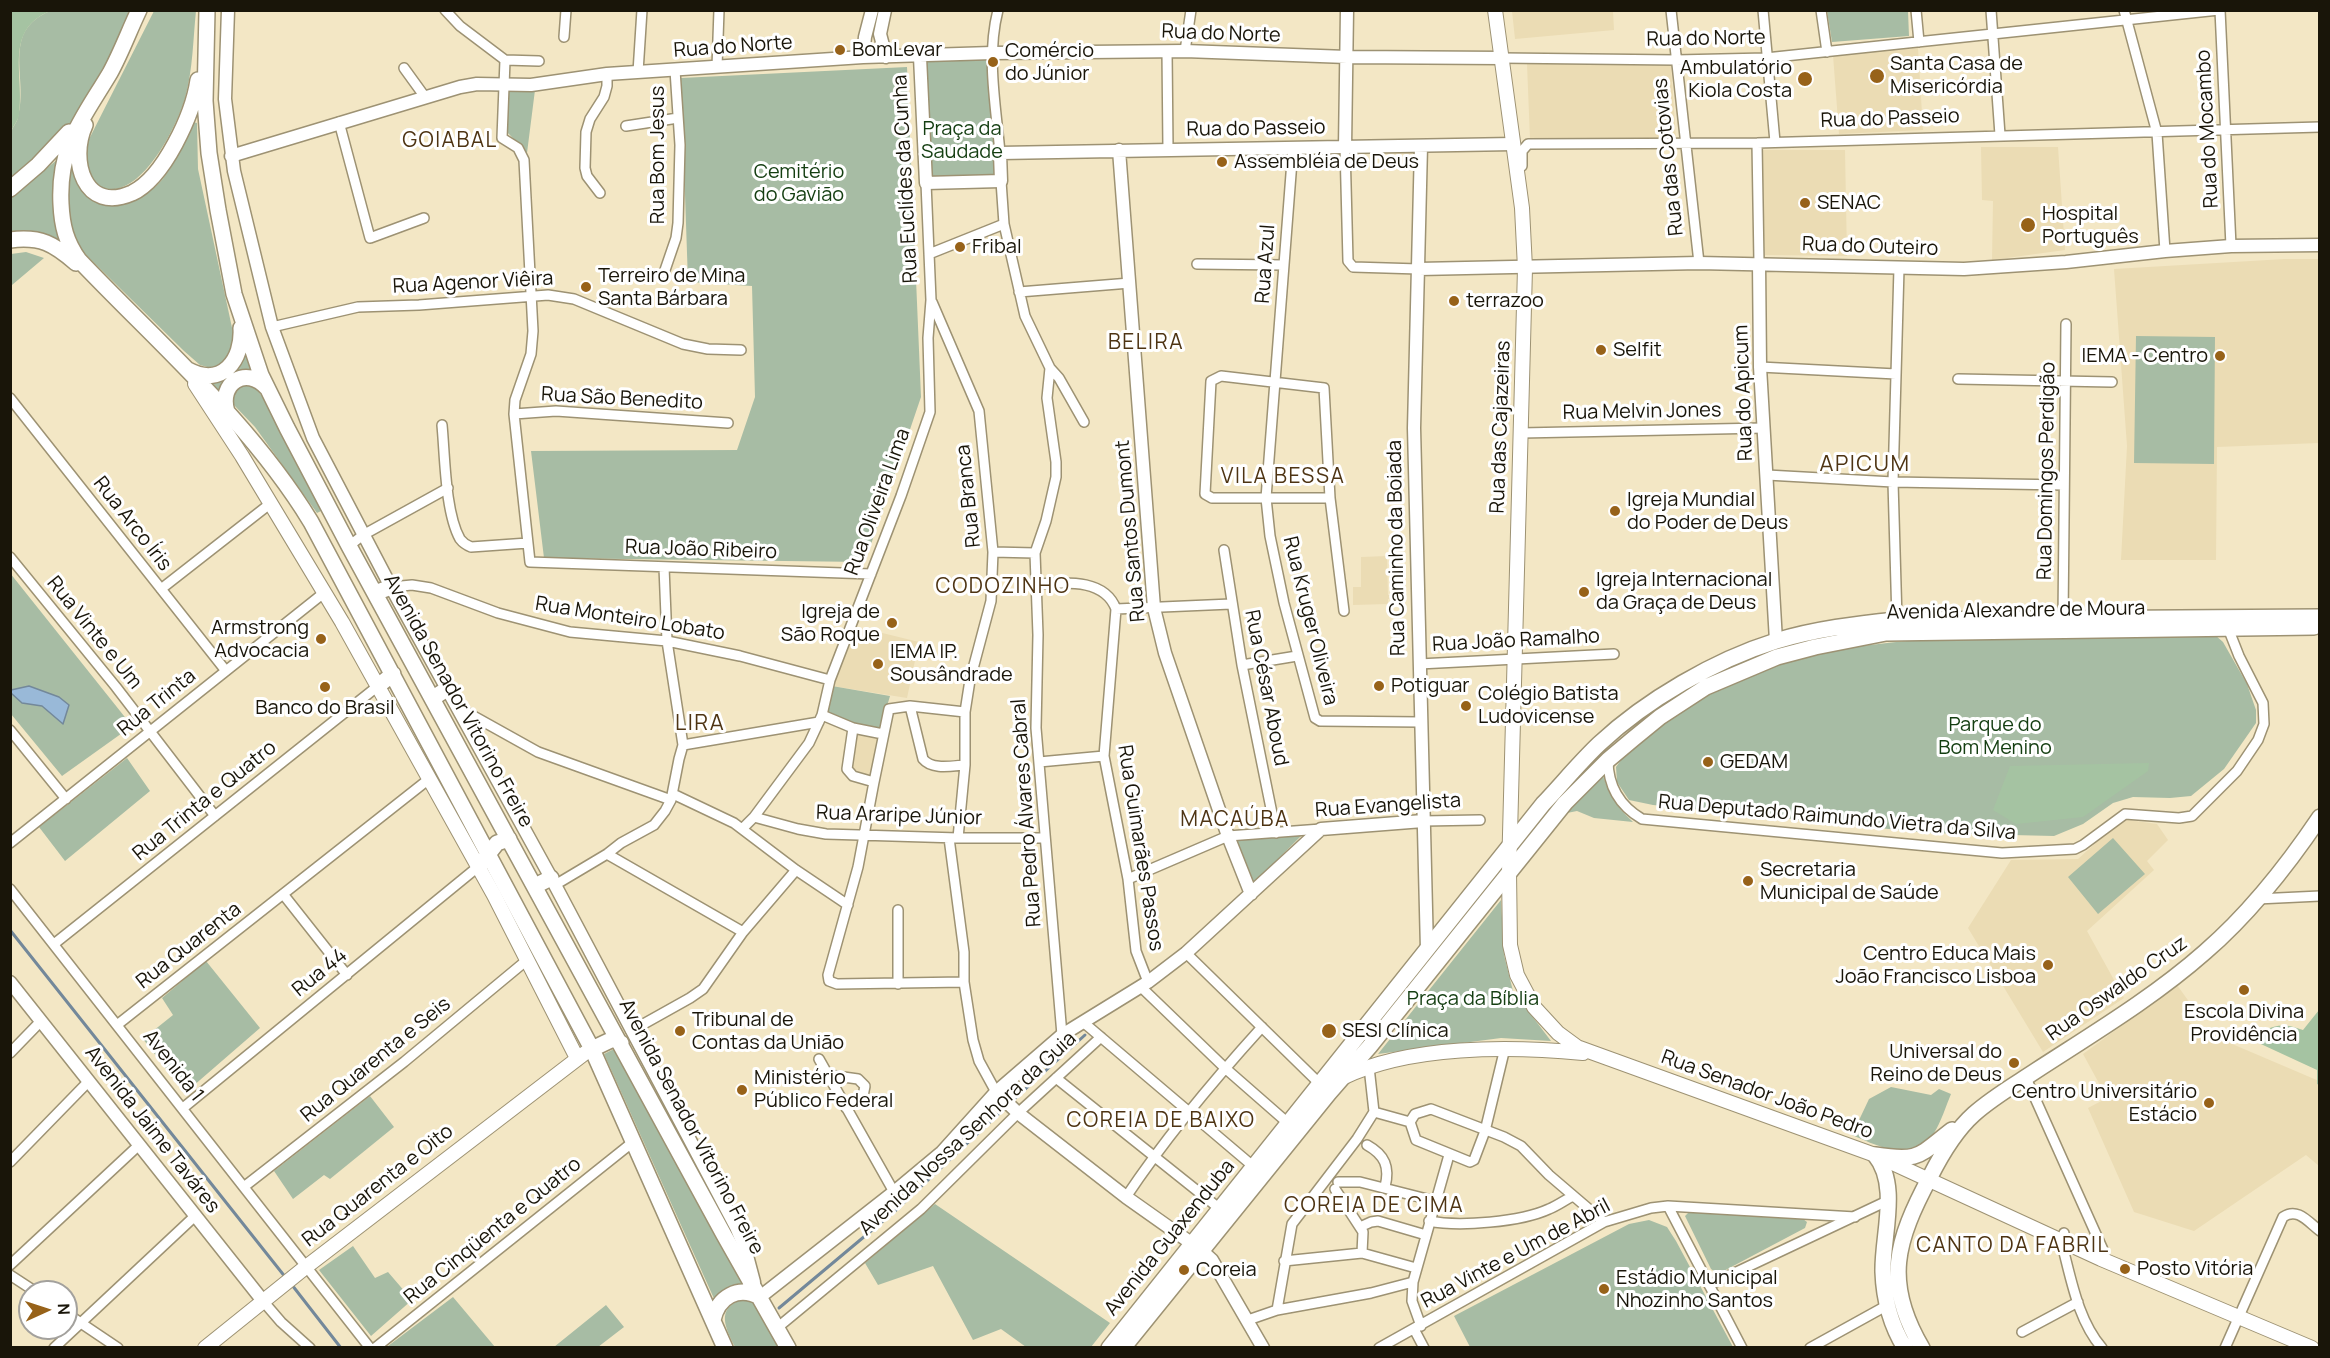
<!DOCTYPE html>
<html>
<head>
<meta charset="utf-8">
<style>
  body { margin:0 }
  #map { position:relative; width:2330px; height:1358px; overflow:hidden; background:#f3e7c5; font-family:Manrope,sans-serif }
  canvas { display:block }
  .frame { position:absolute; inset:0; border:12px solid #191509; pointer-events:none }
  .north { position:absolute; left:18px; top:1280px; width:60px; height:60px; box-sizing:border-box; background:#fff; border:2px solid #a3a19d; border-radius:50%; rotate:87deg; font-size:16px; font-weight:700; line-height:24px; text-align:center; color:#191509 }
  .north::after { content:''; display:block; margin:auto; width:21px; height:27px; background:#976219; clip-path:polygon(50% 0,100% 100%,50% 72%,0 100%) }
</style>
</head>
<body>
<div id="map">
<canvas width="2330" height="1358"></canvas>
<div class="frame"></div>
<div class="north">N</div>
</div>
<script>
const g = document.querySelector('canvas').getContext('2d');
g.lineJoin = 'round';
function paint(path, color) {
  g.fillStyle = color;
  g.fill(path, 'evenodd');
}
function trace(path, color, width, dash) {
  g.strokeStyle = color;
  g.lineWidth = width;
  g.lineCap = dash ? 'butt' : 'round';
  g.setLineDash(dash || []);
  g.stroke(path);
}
function label(font, color, halo, rows, align = 'center') {
  g.font = font + ' Manrope,sans-serif';
  g.lineWidth = 6;
  g.setLineDash([]);
  g.textBaseline = 'middle';
  g.strokeStyle = halo;
  g.fillStyle = color;
  for (const [text, x, y, turn = 0] of rows) {
    g.save();
    g.translate(x, y);
    g.rotate((+turn || 0) * Math.PI / 180);
    g.textAlign = isNaN(turn) ? turn : align;
    if (halo) g.strokeText(text, 0, 0);
    g.fillText(text, 0, 0);
    g.restore();
  }
}
const built = new Path2D(`
  M1512 11H1613L1614 30 1515 39Z
  M1918 48 1923 130 1839 134 1833 55Z
  M1527 64H1671L1676 139H1530Z
  M1981 147H2058L2065 250 1992 260 1993 201 1982 200Z
  M1762 150H1845L1847 256 1765 255Z
  M2285 259H2319V443L2217 447 2216 560H2121L2127 446 2114 269Z
  M1387 556 1388 595H1393L1392 588H1402V604H1392L1391 599H1388V604L1353 605V587H1361V557Z
  M858 627 919 642 907 698 832 686Z
  M856 731 879 737 871 777 857 773 851 769Z
  M2122 819 2157 824 2168 840 2147 861 2154 870 2087 931 2124 998 2043 1052 1968 928 2011 860 2078 859Z
  M2177 985 2190 1003 2181 1014 2197 1029 2319 1081V1166L2306 1155 2194 1231 2134 1212 2088 1108 2107 1098 2083 1054Z`);
const green = new Path2D(`
  M50 11H132C115 47 100 85 75 118 56 141 33 160 11 180 11 165 8 148 11 133 12 127 17 123 18 117 29 77 0 32 50 11Z
  M154 11H196C193 39 193 70 185 98 177 127 139 203 101 187 84 179 85 163 85 147Z
  M1827 11H1908L1909 36 1832 42Z
  M987 57 997 177H932L925 62Z
  M907 67 921 397 865 562 544 558 531 451 737 450 755 397 752 286 688 282 681 78Z
  M508 90H535L527 153 507 132Z
  M193 122 197 123 198 169 234 337C231 353 227 363 211 368L200 365 184 351 81 250C64 222 67 191 71 160L77 183 86 194C101 194 130 197 143 194 166 188 184 142 193 122Z
  M58 159 68 249C48 236 36 229 11 232L10 198Z
  M26 252 44 258 12 285 11 254Z
  M2136 336 2215 337 2214 464 2134 463Z
  M248 350 255 373 218 396 211 382 237 366Z
  M248 383 257 389 263 398 323 510 317 513 255 427 232 403 234 390Z
  M10 573 132 726 62 776 11 714Z
  M2215 635 2223 642 2247 684 2256 710V723L2224 769 2191 796 2170 798 2133 797 2113 803 2083 824 2054 836 1928 833 1653 805 1629 800 1617 782 1616 767C1632 743 1655 726 1679 710 1799 633 1938 637 2075 638 2121 638 2168 636 2215 635Z
  M832 686 890 696 880 730 854 724 826 713Z
  M127 758 150 791 65 861 39 827Z
  M1602 770C1606 792 1617 807 1633 822L1594 818 1577 811 1562 814Z
  M1302 835 1252 885 1233 839Z
  M2113 838 2145 874 2098 914 2068 877Z
  M1501 900 1504 955 1513 991 1551 1041 1501 1038 1378 1054Z
  M206 961 260 1028 185 1093 143 1039 173 1015 162 998Z
  M614 1049 745 1286 716 1303 604 1054Z
  M1891 1087 1931 1095 1939 1089 1951 1094C1946 1106 1941 1122 1934 1133 1912 1164 1878 1146 1852 1135L1869 1099Z
  M370 1096 394 1127 330 1179 324 1175 293 1199 274 1171Z
  M935 1204 1110 1323 1091 1347H1026L1001 1329 973 1340 933 1266 878 1285 865 1263Z
  M1690 1211 1803 1219 1807 1222 1805 1228 1718 1274 1711 1269 1685 1216Z
  M1649 1220 1667 1227 1676 1241 1733 1347H1470L1454 1316 1629 1224Z
  M353 1246 375 1278 388 1272 412 1300 371 1336 319 1270Z
  M453 1297 495 1347H389L388 1346Z
  M748 1298 754 1302 779 1347H735C723 1324 716 1305 748 1298Z
  M606 1305 624 1327 598 1347H554Z`);
const forest = new Path2D(`
  M11 10 50 11C3 31 25 75 19 115 18 121 13 126 11 132Z
  M2149 763 2148 771 2083 817 2016 824 1993 810 2010 766Z
  M2319 1010V1085L2317 1084V1070L2250 1039C2272 1026 2278 1021 2303 1030Z`);
const water = new Path2D(`
  M29 686 59 697 69 705 63 724 42 706 22 703 11 693V690Z`);
const stream = new Path2D(`
  M10 930 286 1278
  M1011 1102 1085 1035
  M292 1285 341 1348
  M779 1308 896 1210 1006 1107`);
const minor = new Path2D(`
  M445 10 460 26 505 60 502 138 518 148 524 160 533 331 531 354 515 400 514 414 530 562 871 574
  M998 10C986 57 996 106 1000 153
  M1671 10 1699 263
  M1763 10 1775 142
  M1821 10 1827 52
  M1916 10 1919 42
  M1991 10 2000 135
  M2124 10 2157 133 2165 251
  M2220 10 2231 246
  M564 37 566 10
  M1167 51 1168 149
  M1185 51 1191 10
  M1502 58 1676 60 1766 58 2219 10
  M505 60 539 61
  M717 67 719 10
  M404 68 425 97
  M638 72 642 10
  M339 122 370 238 424 218
  M626 126 678 118
  M1757 143 1759 263
  M1345 147 1348 261 1353 267 1419 269
  M1293 148 1266 498 1270 536 1284 603 1315 718 1320 721 1420 722
  M1522 166V151L1528 144 1757 143 2320 127
  M1001 181 1004 224 1025 316 1050 368 1059 378 1084 422
  M600 193 587 176 585 168 586 132 590 119 604 97 607 86V74
  M929 254 1004 224
  M1197 264 1284 265
  M664 273 676 238 678 223 680 145 675 70
  M1019 292 1130 283
  M932 302 979 411 993 552 991 601 970 680 965 712V765L958 838
  M272 327 358 307 419 305 548 295 574 299 683 344 708 349 741 350
  M1760 367 1896 374
  M1050 368 1047 398 1056 462V477L1046 521 1035 553 1038 635 1036 728 1062 1035
  M1958 379 2112 382
  M10 398 226 671
  M514 414 556 411 728 423
  M442 425C445 456 445 512 460 539 463 543 466 545 471 547L528 543
  M1521 433 1764 428
  M1767 475 1893 482 2064 485
  M1330 498H1212L1205 494 1211 381 1221 376 1324 388 1330 498 1344 611
  M349 546 363 535 448 488
  M1224 550 1242 665 1276 833
  M993 552 1035 553
  M10 557 116 687 215 816
  M1036 584C1062 583 1104 577 1116 609
  M391 587 412 585 431 588 498 613 570 632 667 641 740 656 830 680
  M161 589 271 503
  M1116 609 1104 756 1128 879 1136 951 1148 982
  M1116 609 1231 604
  M2063 619 2066 324
  M1897 620 1893 482 1899 268
  M1419 664 1614 654
  M1242 665 1297 656
  M910 706 923 759C932 770 951 766 965 765
  M459 708 538 752 671 800
  M822 715 853 728 883 734
  M853 728 847 769 853 776 874 782 889 709 910 706 965 712
  M10 730 66 799
  M683 745 819 722
  M1608 760C1608 786 1620 806 1642 819L2002 853 2075 849 2083 845 2125 814 2179 818 2192 816 2237 771 2258 740 2264 724 2263 703 2239 656 2228 628
  M1039 762 1104 756
  M874 782 858 867 828 975 829 981 837 984 964 982
  M673 794 734 823 796 870 848 905
  M754 817 798 829 826 834 958 838H1045
  M1423 821 1480 820
  M742 829 754 817 809 743 822 715 830 680 901 496 930 412 928 338 931 300 926 183
  M949 838 964 952V982L973 1040 979 1061 996 1092
  M10 843 325 592
  M607 854 743 932
  M1128 879 1228 836 1321 829
  M555 885 607 854 621 843 654 825 665 811 671 800 679 759 683 745 667 641 664 567
  M10 889 370 1348
  M283 894 347 975
  M2257 899 2320 896
  M898 910V984
  M54 944 378 686
  M1186 953 1322 1086
  M1141 987 1225 1068 1289 1124
  M1083 1022 1254 1167
  M117 1025 429 779
  M631 1031 690 998 703 989 743 932 796 870
  M10 1053 41 1021
  M819 1059 894 1192
  M829 1075 858 1079 865 1086 863 1096 846 1108
  M1056 1078 1220 1209
  M2026 1078 2104 1252 2101 1259
  M183 1108 479 866
  M1374 1112 1410 1122 1415 1114 1431 1109 1504 1137 1521 1146 1549 1175 1604 1222
  M1410 1122 1416 1140 1470 1162 1474 1160 1485 1131 1505 1048
  M1367 1145C1385 1155 1390 1167 1385 1187
  M10 1162 89 1081
  M1338 1182H1360L1435 1201
  M245 1186 404 1062 527 960
  M1335 1189 1363 1232 1362 1253
  M1126 1197C1166 1137 1213 1081 1262 1027
  M1668 1206 1742 1348
  M1429 1221C1459 1227 1521 1222 1549 1209 1557 1206 1565 1200 1573 1196
  M1360 1227 1371 1222 1378 1221 1426 1235
  M2064 1233 2061 1241C2071 1277 2077 1319 2102 1348
  M1284 1261 1362 1253 1416 1268
  M10 1265 139 1145
  M10 1275 36 1292
  M1709 1285 1887 1201
  M263 1301 281 1322 310 1348
  M1277 1310 1371 1293 1413 1282
  M66 1313 118 1348
  M1248 1320 1277 1310 1292 1224 1357 1139 1374 1112 1369 1067
  M1421 1326 1412 1301 1413 1282 1449 1155
  M777 1328 921 1209 1018 1113 1101 1037
  M1414 1329 1424 1348
  M2022 1332 2078 1302
  M54 1348 195 1216
  M375 1348 633 1142
  M1379 1348 1604 1222 1651 1208 1668 1206 1855 1217
  M1810 1348 1886 1306
  M2225 1348 2283 1217C2298 1207 2308 1222 2320 1231`);
const tertiary = new Path2D(`
  M228 10 225 99 234 171 272 327 313 438 391 587 555 885 736 1227 745 1248 754 1282
  M885 10 880 34 886 57
  M863 57 865 37 872 10
  M920 57 926 183 1001 181 1000 153 1513 144
  M1421 146 1414 428 1427 950
  M1345 147 1347 10
  M1119 150 1154 608 1165 653 1228 836 1251 894
  M231 156 460 87 477 84 531 85 607 74 863 57 992 53 1185 51 1347 57 1502 58
  M1759 263 1760 367 1776 641
  M1419 269 1699 263 1964 269 2066 262 2165 251 2231 246 2320 245
  M10 982 263 1301
  M996 1092 1018 1113 1126 1197 1201 1250 1212 1260 1263 1348
  M760 1297 894 1192 942 1152 996 1092 1062 1035 1148 982 1186 953 1321 829 1423 821`);
const secondary = new Path2D(`
  M1495 10 1522 208 1525 268 1509 872 1510 945 1517 975 1534 1007 1558 1033 1577 1047 1875 1155 2101 1259 2312 1348
  M195 384 242 456 342 622 494 895 577 1058
  M1342 1078C1409 1045 1510 1046 1583 1053
  M205 1348 302 1270 585 1053`);
const primary = new Path2D(`
  M139 10C129 31 121 53 110 73 82 120 58 146 61 204 62 226 66 242 79 260 159 344 250 422 311 522L592 1049 725 1348
  M207 10 205 101 209 153 218 210 234 294 261 375 287 428 349 546 724 1235 788 1348
  M85 125C69 160 84 214 132 193 164 178 193 114 198 80
  M10 189 38 165 69 132
  M10 240C41 236 54 244 76 263
  M188 370C222 388 243 360 241 328
  M227 412C218 383 246 365 267 388
  M375 593 391 587
  M378 686 393 674
  M433 698 447 689
  M479 866 497 843 509 839
  M535 886 551 878
  M592 1049 613 1039 621 1043
  M1875 1155C1900 1185 1882 1236 1883 1272 1884 1300 1890 1324 1905 1348
  M1875 1155C1920 1162 1918 1156 1952 1130
  M713 1320C718 1297 738 1285 760 1297
  M1109 1348 1543 804C1562 784 1579 763 1599 744 1646 700 1715 660 1776 641 1815 629 1857 624 1897 620L2320 617
  M1123 1348 1329 1093 1370 1046 1565 803 1608 760 1633 739 1660 717 1706 687 1777 657 1815 647 1886 633 2314 627
  M1922 1348C1883 1282 1896 1241 1930 1177 1941 1155 1955 1131 1974 1114 1993 1097 2016 1084 2037 1070 2094 1033 2154 997 2205 952 2249 914 2287 866 2320 817`);
const markers = [
  [840,50,6,"#976219"],
  [993,62,6,"#976219"],
  [1877,76,8,"#976219"],
  [1805,79,8,"#976219"],
  [1222,162,6,"#976219"],
  [1805,203,6,"#976219"],
  [2028,225,8,"#976219"],
  [960,247,6,"#976219"],
  [586,287,6,"#976219"],
  [1454,301,6,"#976219"],
  [1601,350,6,"#976219"],
  [2220,356,6,"#976219"],
  [1615,511,6,"#976219"],
  [1584,592,6,"#976219"],
  [892,623,6,"#976219"],
  [321,639,6,"#976219"],
  [878,664,6,"#976219"],
  [1379,686,6,"#976219"],
  [325,687,6,"#976219"],
  [1466,706,6,"#976219"],
  [1708,762,6,"#976219"],
  [1748,881,6,"#976219"],
  [2048,965,6,"#976219"],
  [2244,990,6,"#976219"],
  [680,1031,6,"#976219"],
  [1329,1031,8,"#976219"],
  [2014,1063,6,"#976219"],
  [742,1090,6,"#976219"],
  [2209,1103,6,"#976219"],
  [2125,1269,6,"#976219"],
  [1184,1270,6,"#976219"],
  [1604,1289,6,"#976219"]
];
const streetNames = [
  ["Rua do Norte",1221,34,2],
  ["Rua do Norte",1706,39,-1],
  ["Rua do Norte",733,47,-4],
  ["Rua do Passeio",1890,119,-2],
  ["Rua do Passeio",1256,129,-1],
  ["Rua do Mocambo",2208,129,-93],
  ["Rua Bom Jesus",658,155,-90],
  ["Rua das Cotovias",1669,157,-96],
  ["Rua Euclídes da Cunha",906,179,-93],
  ["Rua do Outeiro",1870,247,2],
  ["Rua Azul",1266,264,-86],
  ["Rua Agenor Viêira",473,283,-3],
  ["Rua do Apicum",1744,393,-92],
  ["Rua São Benedito",622,399,3],
  ["Rua Melvin Jones",1642,412,-1],
  ["Rua das Cajazeiras",1501,427,-88],
  ["Rua Domingos Perdigão",2047,471,-89],
  ["Rua Branca",969,496,-96],
  ["Rua Oliveira Lima",878,502,-70],
  ["Rua Arco Íris",132,524,52],
  ["Rua Santos Dumont",1131,531,-95],
  ["Rua Caminho da Boiada",1397,548,-91],
  ["Rua João Ribeiro",701,550,2],
  ["Avenida Alexandre de Moura",2016,611,-1],
  ["Rua Monteiro Lobato",630,619,9],
  ["Rua Kruger Oliveira",1310,621,76],
  ["Rua Vinte e Um",94,633,51],
  ["Rua João Ramalho",1516,641,-3],
  ["Rua César Aboud",1266,688,79],
  ["Avenida Senador Vitorino Freire",458,701,61],
  ["Rua Trinta",157,703,-39],
  ["Rua Trinta e Quatro",205,801,-39],
  ["Rua Evangelista",1388,806,-4],
  ["Rua Pedro Álvares Cabral",1027,813,-94],
  ["Rua Araripe Júnior",899,816,2],
  ["Rua Deputado Raimundo Vietra da Silva",1837,818,5],
  ["Rua Guimarães Passos",1140,848,81],
  ["Rua Quarenta",189,946,-38],
  ["Rua 44",320,973,-39],
  ["Rua Oswaldo Cruz",2117,989,-35],
  ["Rua Quarenta e Seis",376,1060,-39],
  ["Avenida 1",173,1066,52],
  ["Rua Senador João Pedro",1767,1095,20],
  ["Avenida Senador Vitorino Freire",691,1127,62],
  ["Avenida Jaime Taváres",152,1130,52],
  ["Avenida Nossa Senhora da Guia",968,1134,-43],
  ["Rua Quarenta e Oito",378,1186,-38],
  ["Rua Cinqüenta e Quatro",493,1231,-39],
  ["Avenida Guaxenduba",1170,1238,-51],
  ["Rua Vinte e Um de Abril",1516,1254,-28]
];
const poiNames = [
  ["BomLevar",852,50],
  ["Comércio",1005,51],
  ["do Júnior",1005,74],
  ["Santa Casa de",1890,64],
  ["Misericórdia",1890,87],
  ["Ambulatório",1792,68,"right"],
  ["Kiola Costa",1792,91,"right"],
  ["Assembléia de Deus",1234,162],
  ["SENAC",1817,203],
  ["Hospital",2042,214],
  ["Português",2042,237],
  ["Fribal",972,247],
  ["Terreiro de Mina",598,276],
  ["Santa Bárbara",598,299],
  ["terrazoo",1466,301],
  ["Selfit",1613,350],
  ["IEMA - Centro",2208,356,"right"],
  ["Igreja Mundial",1627,500],
  ["do Poder de Deus",1627,523],
  ["Igreja Internacional",1596,580],
  ["da Graça de Deus",1596,603],
  ["Igreja de",880,612,"right"],
  ["São Roque",880,635,"right"],
  ["Armstrong",309,628,"right"],
  ["Advocacia",309,651,"right"],
  ["IEMA IP.",890,652],
  ["Sousândrade",890,675],
  ["Potiguar",1391,686],
  ["Colégio Batista",1478,694],
  ["Ludovicense",1478,717],
  ["Banco do Brasil",325,708,"center"],
  ["GEDAM",1720,762],
  ["Secretaria",1760,870],
  ["Municipal de Saúde",1760,893],
  ["Centro Educa Mais",2036,954,"right"],
  ["João Francisco Lisboa",2036,977,"right"],
  ["Escola Divina",2244,1012,"center"],
  ["Providência",2244,1035,"center"],
  ["Tribunal de",692,1020],
  ["Contas da União",692,1043],
  ["SESI Clínica",1342,1031],
  ["Universal do",2002,1052,"right"],
  ["Reino de Deus",2002,1075,"right"],
  ["Ministério",754,1078],
  ["Público Federal",754,1101],
  ["Centro Universitário",2197,1092,"right"],
  ["Estácio",2197,1115,"right"],
  ["Posto Vitória",2137,1269],
  ["Coreia",1196,1270],
  ["Estádio Municipal",1616,1278],
  ["Nhozinho Santos",1616,1301]
];
const parkNames = [
  ["Praça da",962,129],
  ["Saudade",962,152],
  ["Cemitério",799,172],
  ["do Gavião",799,195],
  ["Parque do",1995,725],
  ["Bom Menino",1995,748],
  ["Praça da Bíblia",1473,999]
];
const neighbourhoodNames = [
  ["GOIABAL",450,141],
  ["BELIRA",1146,343],
  ["VILA BESSA",1283,477],
  ["CODOZINHO",1003,587],
  ["MACAÚBA",1235,820],
  ["COREIA DE BAIXO",1161,1121],
  ["COREIA DE CIMA",1374,1206],
  ["CANTO DA FABRIL",2013,1246]
];
const quarterNames = [
  ["APICUM",1865,465],
  ["LIRA",700,724]
];
paint(built, '#ebdcb4');
paint(green, '#a7bca4');
paint(forest, '#a5c3a2');
paint(water, '#99b9d8');
trace(water, '#73889a', 1.5);
trace(stream, '#73889a', 3);
trace(minor, '#9d9273', 12);
trace(tertiary, '#9d9273', 15);
trace(secondary, '#9d9273', 16);
trace(primary, '#9d9273', 18);
trace(minor, '#fff', 9);
trace(tertiary, '#fff', 12);
trace(secondary, '#fff', 14);
trace(primary, '#fff', 15);
for (const [x, y, r, color] of markers) {
  const dot = new Path2D();
  dot.arc(x, y, r, 0, 2 * Math.PI);
  g.fillStyle = color;
  g.fill(dot);
  trace(dot, '#fff', 2);
}
label('20px', '#191509', '#fff', streetNames);
label('20px', '#191509', '#fff', poiNames, 'left');
label('20px', '#143e11', '#fff', parkNames);
g.letterSpacing = '1.5px';
label('21px', '#4e3413', '#fff', neighbourhoodNames);
g.letterSpacing = '0px';
g.letterSpacing = '1.5px';
label('22px', '#4e3413', '#fff', quarterNames);
g.letterSpacing = '0px';
</script>
</body>
</html>
